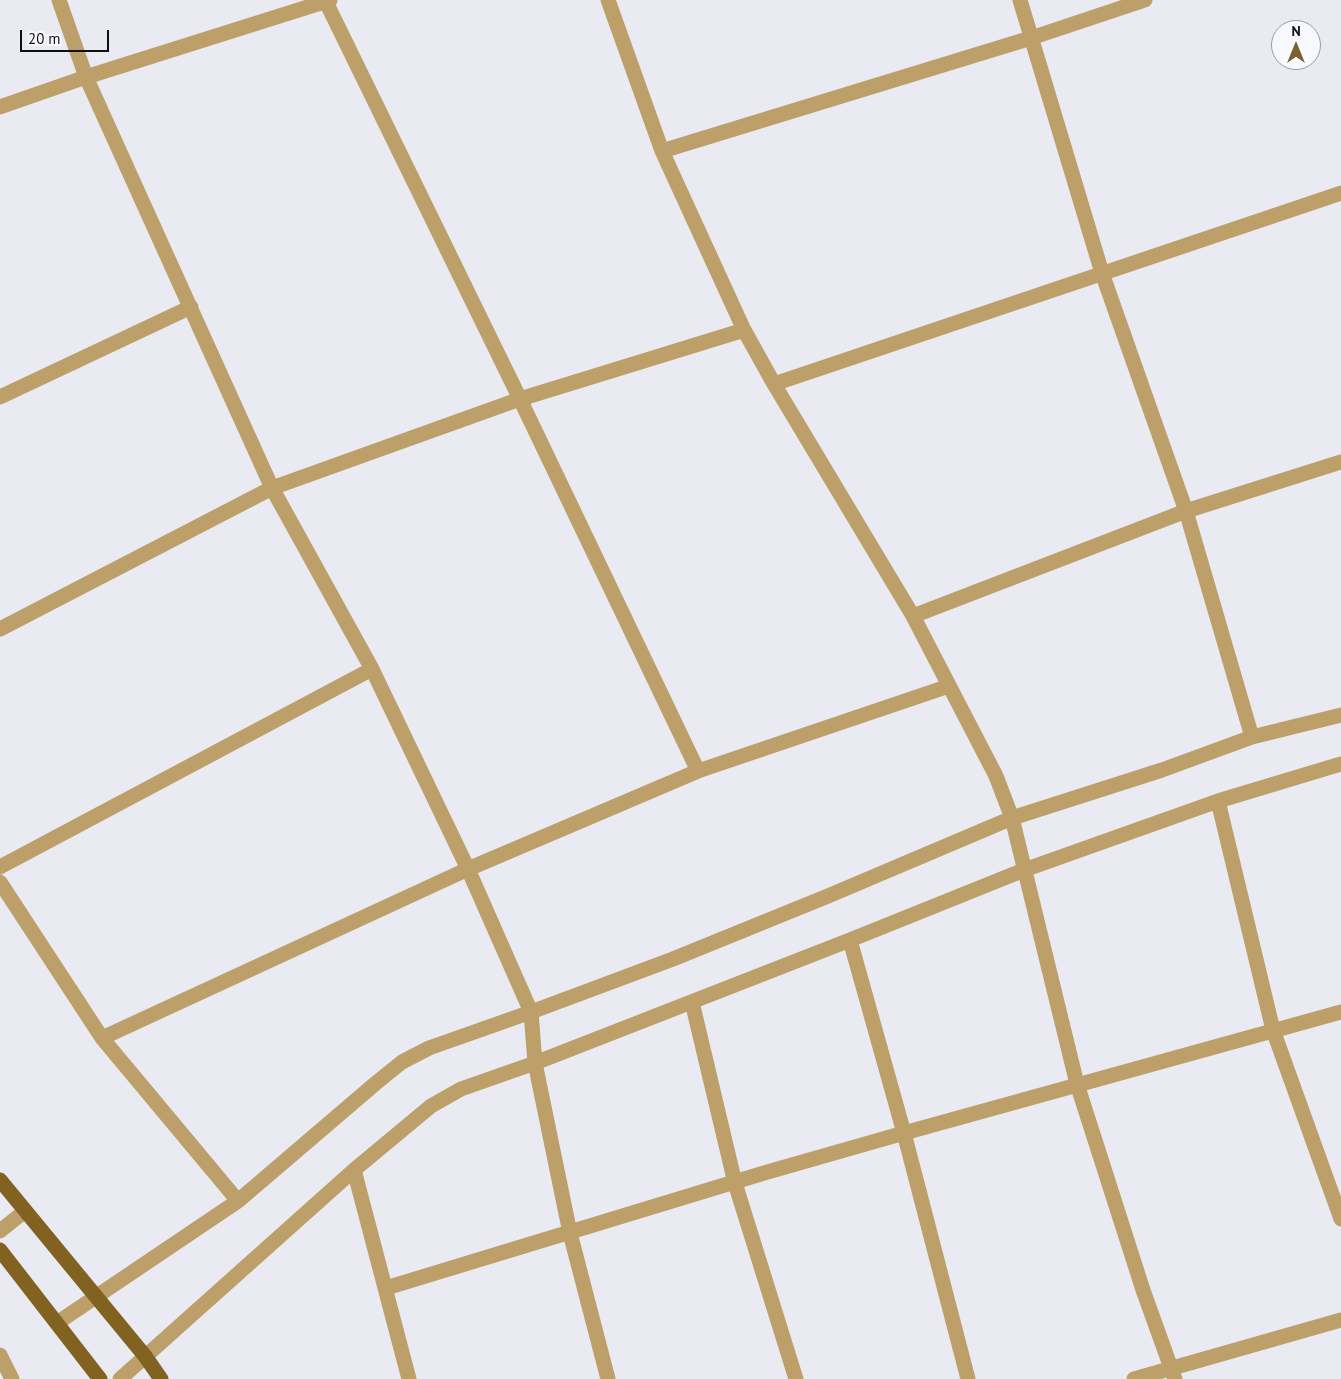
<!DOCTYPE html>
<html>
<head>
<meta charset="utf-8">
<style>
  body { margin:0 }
  #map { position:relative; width:1341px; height:1379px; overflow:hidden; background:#eaeaf3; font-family:"PT Sans",sans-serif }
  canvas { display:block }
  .north { position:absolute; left:1271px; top:20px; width:50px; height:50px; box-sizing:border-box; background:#f8f8ff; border:1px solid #9b9ba1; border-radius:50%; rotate:0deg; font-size:14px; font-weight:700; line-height:20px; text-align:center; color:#101013 }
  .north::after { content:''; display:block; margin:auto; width:18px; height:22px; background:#7a6132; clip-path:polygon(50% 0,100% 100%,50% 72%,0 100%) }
  .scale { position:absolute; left:20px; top:30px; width:89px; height:22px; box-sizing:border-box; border:2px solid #101013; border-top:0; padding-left:6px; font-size:15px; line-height:18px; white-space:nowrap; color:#101013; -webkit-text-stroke:4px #f8f8ff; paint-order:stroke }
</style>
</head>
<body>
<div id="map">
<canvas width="1341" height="1379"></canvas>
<div class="north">N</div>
<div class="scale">20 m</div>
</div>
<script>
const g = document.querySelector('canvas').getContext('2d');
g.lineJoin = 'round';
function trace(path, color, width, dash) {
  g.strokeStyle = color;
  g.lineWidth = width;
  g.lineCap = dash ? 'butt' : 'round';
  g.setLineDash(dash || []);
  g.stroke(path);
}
const minor = new Path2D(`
  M59 0 86 77 272 488 372 669 468 869 531 1012 535 1063 570 1233 608 1379
  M608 0 662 151 744 330 774 384 913 616 996 776 1012 818 1077 1084 1143 1290 1175 1379
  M1020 0 1102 273 1186 511 1252 737
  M326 2 520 399 698 771
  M0 107 86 77 330 0
  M662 151 1031 38 1145 0
  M774 384 1341 193
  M0 397 191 307
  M913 616 1186 511 1341 462
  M0 629 272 488 520 399 744 330
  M1218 801 1273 1030 1341 1219
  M0 867 372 669
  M0 882 102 1038 238 1201
  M850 940 904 1133 968 1379
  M692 1002 735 1183 796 1379
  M102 1038 468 869 698 771 949 686
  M354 1170 409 1379
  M0 1231 25 1211
  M386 1288 764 1173 904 1133 1341 1012
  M57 1323 238 1201 376 1083 402 1062 429 1048 531 1012 673 959 828 896 1012 818 1162 770 1252 737 1341 715
  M0 1355 12 1379
  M120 1379 354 1170 431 1106 461 1089 535 1063 850 940 1024 870 1218 801 1341 764
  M1134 1379 1341 1320`);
const major = new Path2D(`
  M0 1180 145 1356 161 1379
  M0 1250 100 1379`);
trace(minor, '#bd9f69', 15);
trace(major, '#826221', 15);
</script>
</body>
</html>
